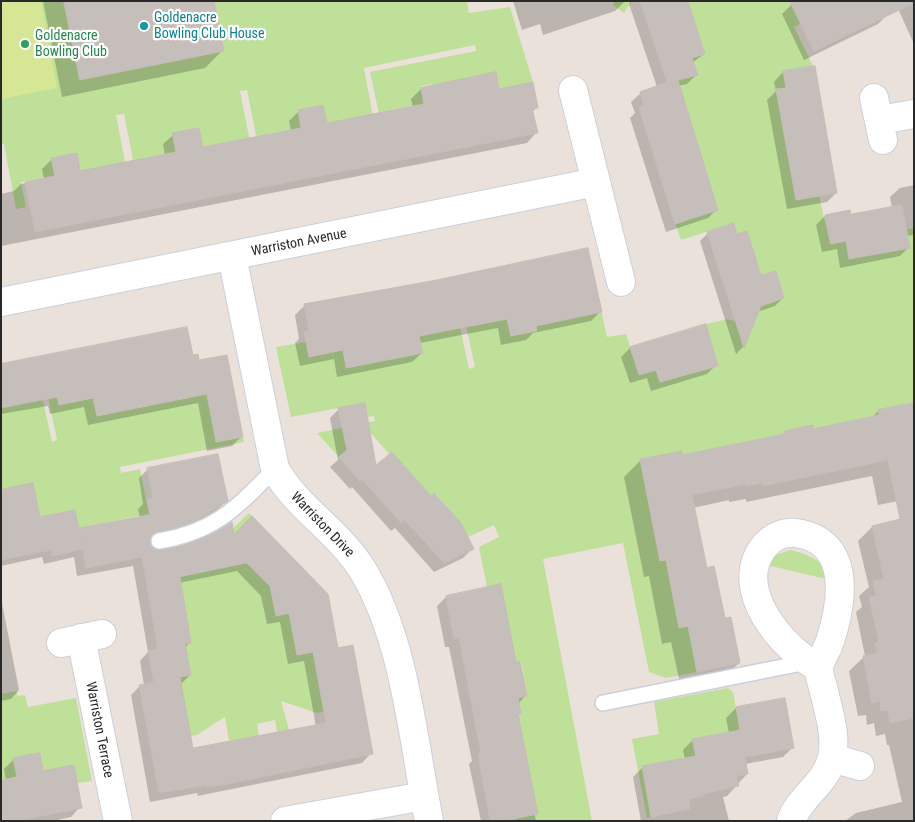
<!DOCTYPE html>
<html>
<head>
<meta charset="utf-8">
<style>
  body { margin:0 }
  #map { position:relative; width:915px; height:822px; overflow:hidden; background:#ebe1db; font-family:"Roboto Condensed",sans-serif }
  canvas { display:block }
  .frame { position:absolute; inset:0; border:2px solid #292929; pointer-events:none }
</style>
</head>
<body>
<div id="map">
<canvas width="915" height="822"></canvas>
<div class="frame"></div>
</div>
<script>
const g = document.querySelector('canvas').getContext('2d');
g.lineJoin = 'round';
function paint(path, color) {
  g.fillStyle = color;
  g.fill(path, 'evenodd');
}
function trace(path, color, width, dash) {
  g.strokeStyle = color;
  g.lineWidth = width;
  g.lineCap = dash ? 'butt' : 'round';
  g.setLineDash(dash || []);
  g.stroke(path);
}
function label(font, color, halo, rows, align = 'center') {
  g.font = font + ' "Roboto Condensed",sans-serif';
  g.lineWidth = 4.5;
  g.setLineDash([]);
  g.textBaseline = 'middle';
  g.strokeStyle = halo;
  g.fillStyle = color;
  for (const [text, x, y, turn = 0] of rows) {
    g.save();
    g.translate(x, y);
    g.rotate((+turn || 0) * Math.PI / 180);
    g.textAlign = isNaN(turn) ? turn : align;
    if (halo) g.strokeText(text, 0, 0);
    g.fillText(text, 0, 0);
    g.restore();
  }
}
const green = new Path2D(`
  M1 1H467L469 13 510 7 533 82 499 89 496 73 436 101 432 84 421 86 424 104 390 110 395 135 384 137 370 72 476 51 475 45 364 68 377 138 366 140 361 116 327 123 323 105 301 128 267 134 271 159 261 161 247 90 240 91 254 162 243 164 238 140 203 147 199 128 173 133 176 152 143 158 148 183 138 185 124 114 116 115 130 187 80 171 76 153 51 158 55 176 21 182 26 207 16 209 4 144H1Z
  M613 1H632L624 13 614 6Z
  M688 1H795L801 23 794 27 813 66 783 71 786 88 776 90 796 200 819 196 830 244 846 241 849 259 910 248 907 229 914 228V403L878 410 879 415 813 429 812 426 785 431V434L682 455 681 451 640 459 660 561 669 559V576L679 627 688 626 697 672 666 678 649 672 623 543 543 559 592 821H517L498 718 521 714 518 698 527 695 524 678 514 679V677L524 675 521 661 511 663 487 587 479 547 499 537 494 525 468 537 455 516 435 493 431 496 392 452 389 454 369 431 339 457 317 433 375 421 374 416 368 417 365 403 291 417 276 347 306 342 309 357 343 350 347 368 377 362 374 345 423 353 419 336 455 303 469 369 475 367 461 303 468 301 473 326 507 319 511 336 537 330 534 314 599 300 607 337 626 334 639 375 656 370 660 382 718 366 706 324 728 319 752 328 766 290 771 303 784 298 776 271 761 275 747 231 737 234 734 223 681 240 675 223 718 209 682 94 670 82 698 75 692 58 705 54Z
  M229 365 235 393 207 398 216 442 243 437 244 442 120 467 121 473 140 469 149 514 79 528 40 517 33 484 1 490V408L39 382 52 442 57 440 45 383 54 381 59 405 93 398 97 416 126 410 123 393 160 403 173 401 221 366Z
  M249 513 252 516 226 542 267 584 275 578 277 616 289 613 297 655 314 652 325 711 317 713 281 701 289 730 277 732 275 720 257 724 259 736 229 741 225 717 197 735 190 736 179 677 191 675 185 644 191 642 181 585 162 580 223 538Z
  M790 550C810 555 823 559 830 580L767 565 776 555Z
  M728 688 733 692 740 730 693 739 696 756 642 766 651 817 647 818 632 739 659 734 654 702Z
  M17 691V696L25 695 28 707 76 698 92 781 77 783 43 771 40 754 17 777 1 780V694Z`);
const pitch = new Path2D(`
  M1 1H41L57 88 1 99Z`);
const shadow = new Path2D(`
  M43 1H213L223 50 205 68 62 97Z
  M513 1H623L624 2 615 11 543 35 540 24 522 30Z
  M631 1H686L704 54 692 63 696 75 687 84 678 86 717 209 708 218 666 232 630 118 635 113 631 102 641 93 657 87 629 4Z
  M909 1H914V44L899 11Z
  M792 4 888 14 878 24 804 60 782 14Z
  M783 72 836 193 827 202 787 209 767 100 776 91 774 82Z
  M421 89 498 90 537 107 532 112 536 133 527 143 1 246V194L14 191 21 184 44 179 42 169 52 159 79 173 165 155 163 144 173 135 202 148 291 131 289 121 299 111 326 124 413 107 411 99Z
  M914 185V235L907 236 909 247 900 256 840 268 837 249 822 252 816 225 825 216H850L892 208 890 197 900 188Z
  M708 233 737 236 760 277 783 298 775 306 757 312 743 347 736 354 700 241Z
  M304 306 600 312 591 321 533 333 526 340 501 345 498 328 420 343 422 353 412 362 337 377 334 359 300 366 295 343 299 339 295 315Z
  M186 329 192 356 241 437 232 446 207 451 198 403 88 425 84 407 50 414 48 406 1 414V364Z
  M630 348 716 365 707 374 651 391 647 378 630 383 621 357Z
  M914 404V498L878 505 872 476 746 502V499L729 502V500L693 508 706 569 739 663 722 679 681 688 671 642 662 644 649 576 644 577 624 477 641 460 681 457 781 436 786 432 812 430 872 418 878 411Z
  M339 409 375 467 472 549 463 558 434 572 395 528 391 531 352 487 350 489 330 467 338 460 330 418Z
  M148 469 226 501 217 510 181 531 149 541 151 548 160 552 233 536 337 649 371 753 362 763 217 792 198 796 197 793 150 802 131 695 140 686 144 685 140 661 148 652 133 566 77 576 74 557 44 564 42 557 1 566V495L39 519 78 531 140 518 138 509 143 504 139 478ZM237 571 261 596 267 624 280 622 288 664 304 661 316 727 192 749 180 685 190 675 185 648 190 642 179 583Z
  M914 517V821H845L856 813 902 802 889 745H887L885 734 876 736 874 723 867 725 866 715 858 716 849 671 865 656 856 612 862 607 859 596 869 587 858 541 872 527Z
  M446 597 515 663 526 695 518 704 520 713 517 716 536 821H481L469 764 472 761 449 647H445L437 606Z
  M1 598 19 690 11 699 1 701Z
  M784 699 793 747 783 757 745 764 747 774 727 796 723 797 729 821H641L633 777 642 768 685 759 683 750 693 740 729 733 726 718 736 708Z
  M14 759 42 773 80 807 71 817 53 821H1L6 780 4 769Z`);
const building = new Path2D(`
  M64 1H214L224 51 80 80Z
  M640 1H688L705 54 692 58 698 75 678 80 718 210 675 224 639 108 644 106 640 92 667 82Z
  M790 1H914V3L814 51Z
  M815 66 837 193 796 200 776 89 786 88 783 71Z
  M496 72 499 89 533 82 538 108H532L538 133 35 232 25 182 55 176 51 158 77 153 80 171 176 152 172 133 199 128 203 147 301 128 298 110 323 105 327 123 424 104 421 88Z
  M902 205 910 248 849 259 846 241 831 244 825 215 850 210 851 214Z
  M734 223 737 234 747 231 761 275 776 271 784 298 761 306 744 348 707 232Z
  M588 248 602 312 536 326 537 331 511 336 507 319 419 336 423 353 346 368 343 350 309 357 304 332 309 331 304 304 437 280Z
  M706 324 718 366 660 382 656 370 639 375 630 347Z
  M187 327 193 355 198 354 199 360 227 355 243 437 216 442 207 394 97 416 93 398 59 405 57 397 1 408V364Z
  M365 403 376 465 392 452 431 496 434 493 461 523 474 549 444 563 405 520 401 523 362 479 360 481 339 457 347 450 338 408Z
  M914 403V718L890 723 888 710 881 711 880 701 872 703 863 656 877 653 875 643H879L869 597 876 596 873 581 884 579 872 526 900 519 888 460 763 486 762 483 746 486V484L692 495 707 568 714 566 725 618 731 617 740 663 697 672 688 626 679 628 666 560 660 561 640 459 682 451V455L785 434V431L813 425V429L879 415 878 410Z
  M218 454 228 501 192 523 153 534 150 539 152 547 160 550 181 546 214 533 232 522 234 534 252 516 328 594 338 648 353 645 373 754 227 784 207 787 206 785 159 793 139 685 154 682 148 651 158 649 142 557 86 568 79 528 150 515 147 499 153 498 147 468ZM247 563 270 586 276 616 289 613 297 655 313 652 326 723 193 748 180 677 191 675 185 644 191 643 180 577Z
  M33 483 40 517 75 510 83 549 52 556 51 550 1 560V490Z
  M501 584 516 662 520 661 527 696 518 698 521 714H518L538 814 502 821H490L478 754 481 753 474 717 459 638 454 639 446 596Z
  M785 698 794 748 745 757 748 774 736 776 739 786 703 794 704 796 689 799 690 809 651 817 642 766 696 756 692 739 740 730 736 707Z
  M40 753 43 771 74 765 82 808 16 821H1V780L17 777 13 758Z`);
const service = new Path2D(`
  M159 541C215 532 236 508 275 469
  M603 703 807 662`);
const minor = new Path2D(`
  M573 90 621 282
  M874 98 883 140
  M879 120 914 114
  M232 256 275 469C297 508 338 531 362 569 405 639 413 740 429 821
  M1 302 596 182
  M81 638 118 821
  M61 643 102 634
  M832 758 860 766
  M285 821 424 796
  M791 821C799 797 826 784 832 758 837 735 828 710 823 687 821 681 819 674 819 669 819 661 828 649 830 641 843 601 852 541 796 533 783 532 771 537 763 548 732 589 782 649 818 667`);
const markers = [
  [144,26,5,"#0f9aa8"],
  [25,44,5,"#2e9e5b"]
];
const cultureNames = [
  ["Goldenacre",154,18],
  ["Bowling Club House",154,34]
];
const leisureNames = [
  ["Goldenacre",35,36],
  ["Bowling Club",35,52]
];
const streetNames = [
  ["Warriston Avenue",299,243,-11],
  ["Warriston Drive",322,525,46],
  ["Warriston Terrace",99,730,79]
];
paint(green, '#bfe099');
paint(pitch, '#d5e795');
paint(shadow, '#0003');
paint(building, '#c6bebb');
trace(building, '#c6bdb5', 1);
trace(service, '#cad0db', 18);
trace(minor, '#cad0db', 30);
trace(service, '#fff', 15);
trace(minor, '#fff', 28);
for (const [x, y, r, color] of markers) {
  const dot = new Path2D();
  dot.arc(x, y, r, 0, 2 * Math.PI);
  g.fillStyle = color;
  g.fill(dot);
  trace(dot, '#fff', 2);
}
label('14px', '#0d838f', '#fff', cultureNames, 'left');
label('14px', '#27864d', '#fff', leisureNames, 'left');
label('14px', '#292929', '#fff', streetNames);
</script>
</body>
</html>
